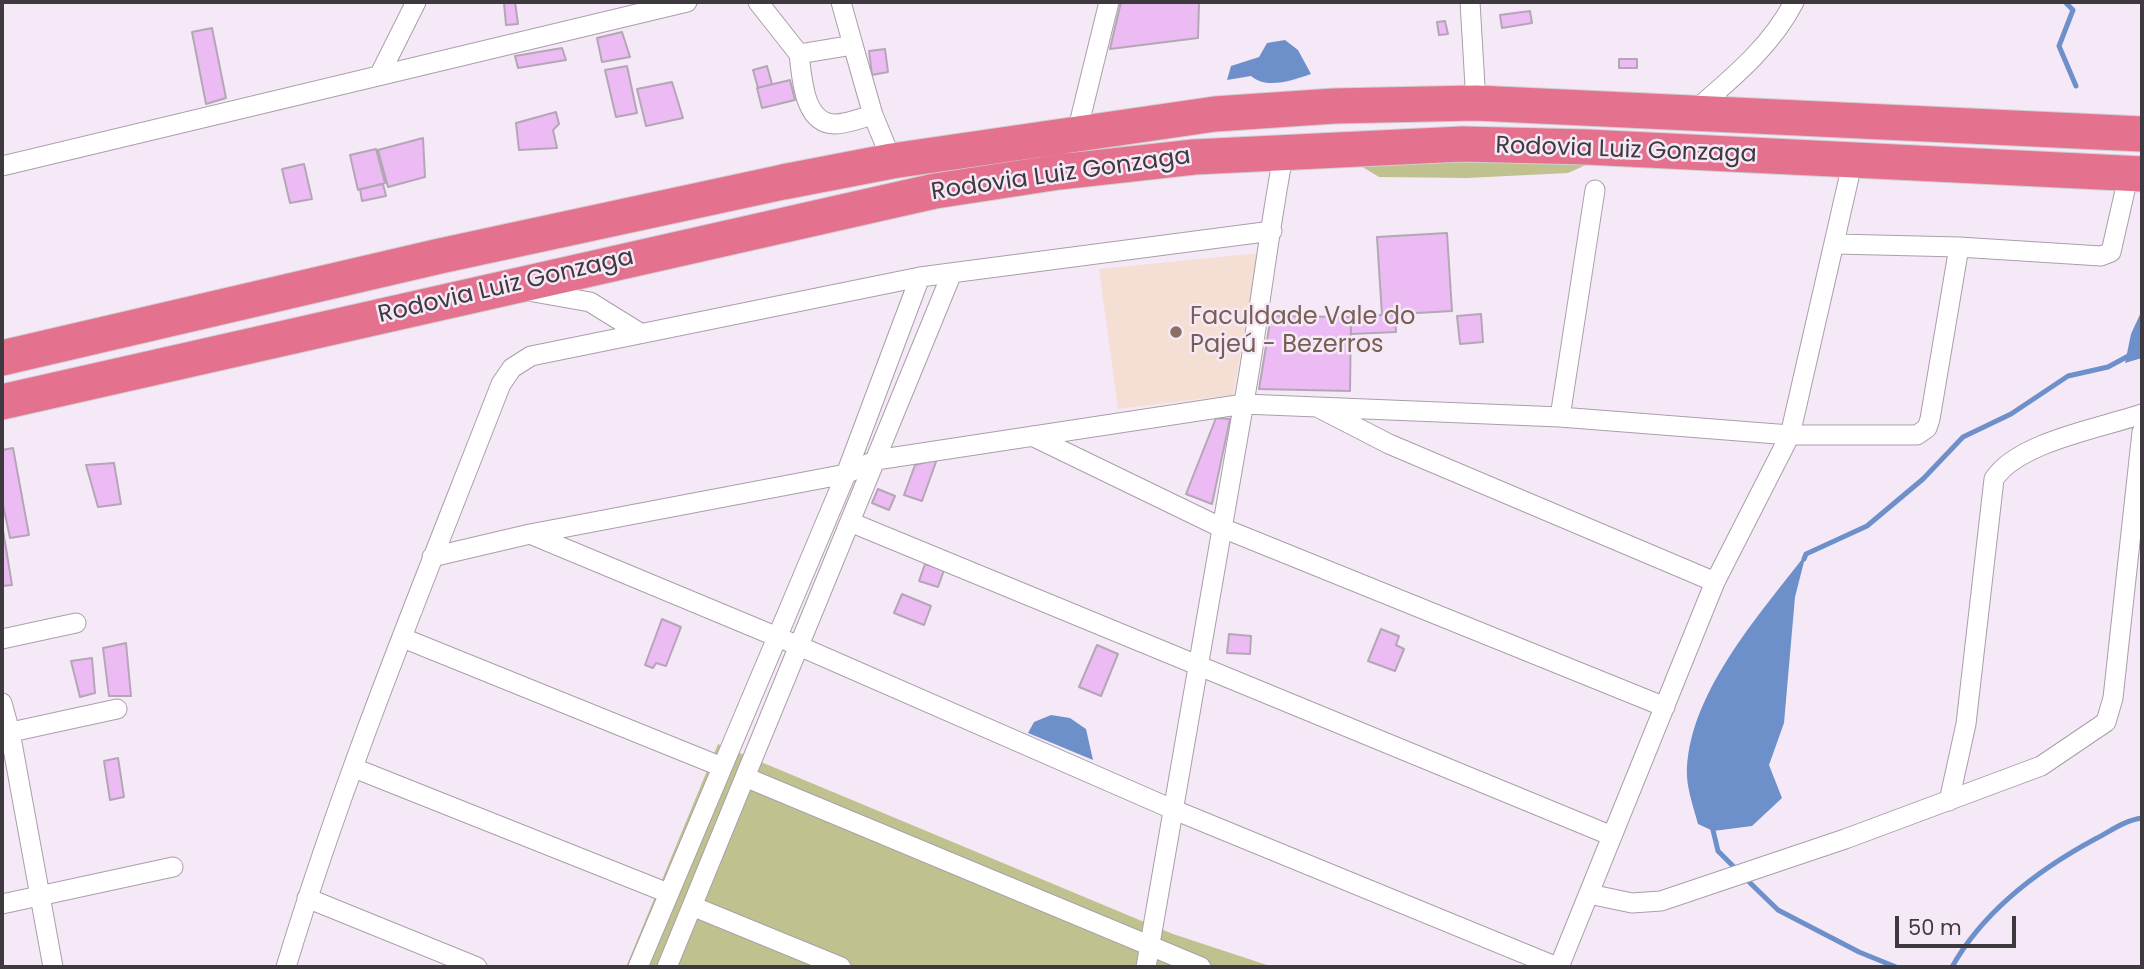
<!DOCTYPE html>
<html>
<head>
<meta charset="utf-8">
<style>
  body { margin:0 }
  #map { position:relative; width:2144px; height:969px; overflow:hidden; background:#f6e9f7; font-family:Poppins,sans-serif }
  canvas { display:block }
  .frame { position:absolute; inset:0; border:4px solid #3e393f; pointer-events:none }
  .scale { position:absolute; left:1895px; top:916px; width:121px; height:32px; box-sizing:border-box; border:4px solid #3e393f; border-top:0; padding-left:9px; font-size:21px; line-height:24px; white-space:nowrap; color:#3e393f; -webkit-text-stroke:5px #f6e9f7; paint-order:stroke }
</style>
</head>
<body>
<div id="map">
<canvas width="2144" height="969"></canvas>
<div class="frame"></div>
<div class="scale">50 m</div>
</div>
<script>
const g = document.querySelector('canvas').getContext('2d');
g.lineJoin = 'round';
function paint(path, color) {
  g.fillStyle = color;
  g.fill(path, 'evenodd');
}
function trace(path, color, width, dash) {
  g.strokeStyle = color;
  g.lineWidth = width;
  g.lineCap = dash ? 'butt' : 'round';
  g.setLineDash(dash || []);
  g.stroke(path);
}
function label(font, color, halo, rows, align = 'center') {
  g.font = font + ' Poppins,sans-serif';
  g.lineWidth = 5;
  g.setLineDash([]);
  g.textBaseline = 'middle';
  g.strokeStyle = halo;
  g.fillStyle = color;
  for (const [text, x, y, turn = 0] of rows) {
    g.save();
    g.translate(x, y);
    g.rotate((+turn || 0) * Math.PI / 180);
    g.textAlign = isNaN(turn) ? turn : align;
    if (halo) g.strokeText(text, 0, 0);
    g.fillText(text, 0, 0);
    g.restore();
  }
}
const education = new Path2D(`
  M1259 253 1233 395 1118 409 1099 269Z`);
const green = new Path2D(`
  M1336 151 1597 160 1568 173 1467 178 1379 177Z
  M718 744 1173 934 1273 967H626Z`);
const water = new Path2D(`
  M1285 40 1298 50 1311 74C1293 80 1267 90 1251 76L1227 80 1231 66 1259 57 1267 43Z
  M2142 310V358L2125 363 2131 334Z
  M1806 554 1795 597 1784 723 1769 765 1782 798 1752 826 1713 831 1698 824C1694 809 1688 792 1687 777 1685 697 1760 614 1806 554Z
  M1051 715 1070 718 1086 729 1093 760 1028 733 1034 722Z`);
const stream = new Path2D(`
  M2065 2 2073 10 2059 46 2076 86
  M1804 559 1806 554 1867 526 1923 479 1963 437 2011 414 2068 376 2108 367 2132 354
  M1712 826 1718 851 1737 870
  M1744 877 1778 910 1859 952 1896 967
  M1952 967C1984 910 2041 868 2097 838 2112 830 2126 820 2142 818`);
const building = new Path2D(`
  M515 2 518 24 506 25 504 3Z
  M1121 2H1199L1198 38 1110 49Z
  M1530 11 1532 23 1502 28 1500 15Z
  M1445 21 1448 34 1439 35 1437 22Z
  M212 28 226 98 206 104 192 32Z
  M622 32 630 57 602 62 597 38Z
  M562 48 566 60 518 68 515 56Z
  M885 49 888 72 872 75 869 51Z
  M1619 59H1637V68H1619Z
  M627 66 637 113 616 117 605 70Z
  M767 66 772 84 758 88 753 70Z
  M790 80 795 100 762 108 757 88Z
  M672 82 683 118 646 126 637 89Z
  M556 112 559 124 553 130 557 148 519 150 516 123Z
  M423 138 425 177 388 187 378 150Z
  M376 149 385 183 358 190 350 155Z
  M304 164 312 199 290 203 282 169Z
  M383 184 386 196 362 201 360 189Z
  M1447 233 1452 311 1382 315 1377 237Z
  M1395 314 1396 332 1351 334V317Z
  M1481 314 1483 342 1460 344 1457 316Z
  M1271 316 1351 317 1350 391 1259 389Z
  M1216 418 1230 419 1212 504 1186 494Z
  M13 448 29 535 10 538 2 500V450Z
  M937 459 922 501 904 495 915 465Z
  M114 463 121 504 98 507 86 465Z
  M878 489 895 496 889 510 872 503Z
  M2 524 12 585 2 586Z
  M925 564 944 570 938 587 919 581Z
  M902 594 931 606 924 625 894 613Z
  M662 619 681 627 666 666 656 663 653 668 645 665Z
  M1381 629 1399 636 1396 645 1404 649 1395 671 1368 661Z
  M1229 634 1251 636 1250 654 1227 653Z
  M126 643 131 696H109L103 648Z
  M1097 645 1118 654 1101 696 1079 687Z
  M92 658 95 693 80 697 71 661Z
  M118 758 124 797 110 800 104 761Z`);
const street = new Path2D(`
  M758 2 799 54 853 45 873 115 892 161
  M841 2 853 45
  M1470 2 1476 103
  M799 54C802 76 803 124 835 124 847 124 861 118 873 115
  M380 74 416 2
  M1693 112C1731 79 1771 47 1794 2
  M1077 132 1109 2
  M2 166 687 2
  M1836 244 1959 247 2101 256 2111 252 2129 173
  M528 291 590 302 640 333
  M1319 408 1389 444 1715 582
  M1560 417 1595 190
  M1032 436 1220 527 1665 707
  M850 522 1612 836
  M530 534 799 646 1172 809 1557 967
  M432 557 530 534 846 474 876 460 1244 404 1560 417 1790 435H1917L1927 428 1930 419 1959 247
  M403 638 722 767
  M2 639 76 623
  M2 703 10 732 53 967
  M2 734 117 709
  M354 768 668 893
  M745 777 1201 967
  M1949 801 1966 724 1994 479C2018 442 2101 428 2142 414
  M1589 894 1632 903 1661 901 1845 839 2041 766 2106 722 2113 698 2142 432
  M307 898 477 967
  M2 904 173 867
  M692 906 841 967
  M286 967C346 769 426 577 501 384L512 368 531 356 920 277 1272 231
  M638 967 846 474 920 277
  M667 967 952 273
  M1146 967C1177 779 1211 591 1244 402 1259 319 1268 234 1284 151
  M1559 967 1715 582 1790 435 1853 160`);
const highway = new Path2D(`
  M2 358 440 256 783 182 892 161 1215 114 1334 106 1476 103 2142 134
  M2 402 935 191 1059 172 1194 157 1462 144 1586 147 2142 174`);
const markers = [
  [1176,332,7,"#8d6e63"]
];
const streetNames = [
  ["Rodovia Luiz Gonzaga",1626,151,2],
  ["Rodovia Luiz Gonzaga",1061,175,-8],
  ["Rodovia Luiz Gonzaga",506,287,-13]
];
const educationNames = [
  ["Faculdade Vale do",1190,318],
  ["Pajeú - Bezerros",1190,346]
];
paint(education, '#f5ded3');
paint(green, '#bfc28e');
paint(water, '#6e90ca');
trace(stream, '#6e90ca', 5);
paint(building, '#edbbf4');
trace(building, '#b3a7b5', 2);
trace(street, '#aa9eab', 21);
trace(highway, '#d1cfd1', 37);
trace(street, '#fff', 19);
trace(highway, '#e4718d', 35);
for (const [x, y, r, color] of markers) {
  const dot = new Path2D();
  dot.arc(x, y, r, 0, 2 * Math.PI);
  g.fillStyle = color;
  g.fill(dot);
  trace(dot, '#f6e9f7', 2.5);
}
label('24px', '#3e393f', '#f6e9f7', streetNames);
label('24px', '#785e54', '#f6e9f7', educationNames, 'left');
</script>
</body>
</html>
